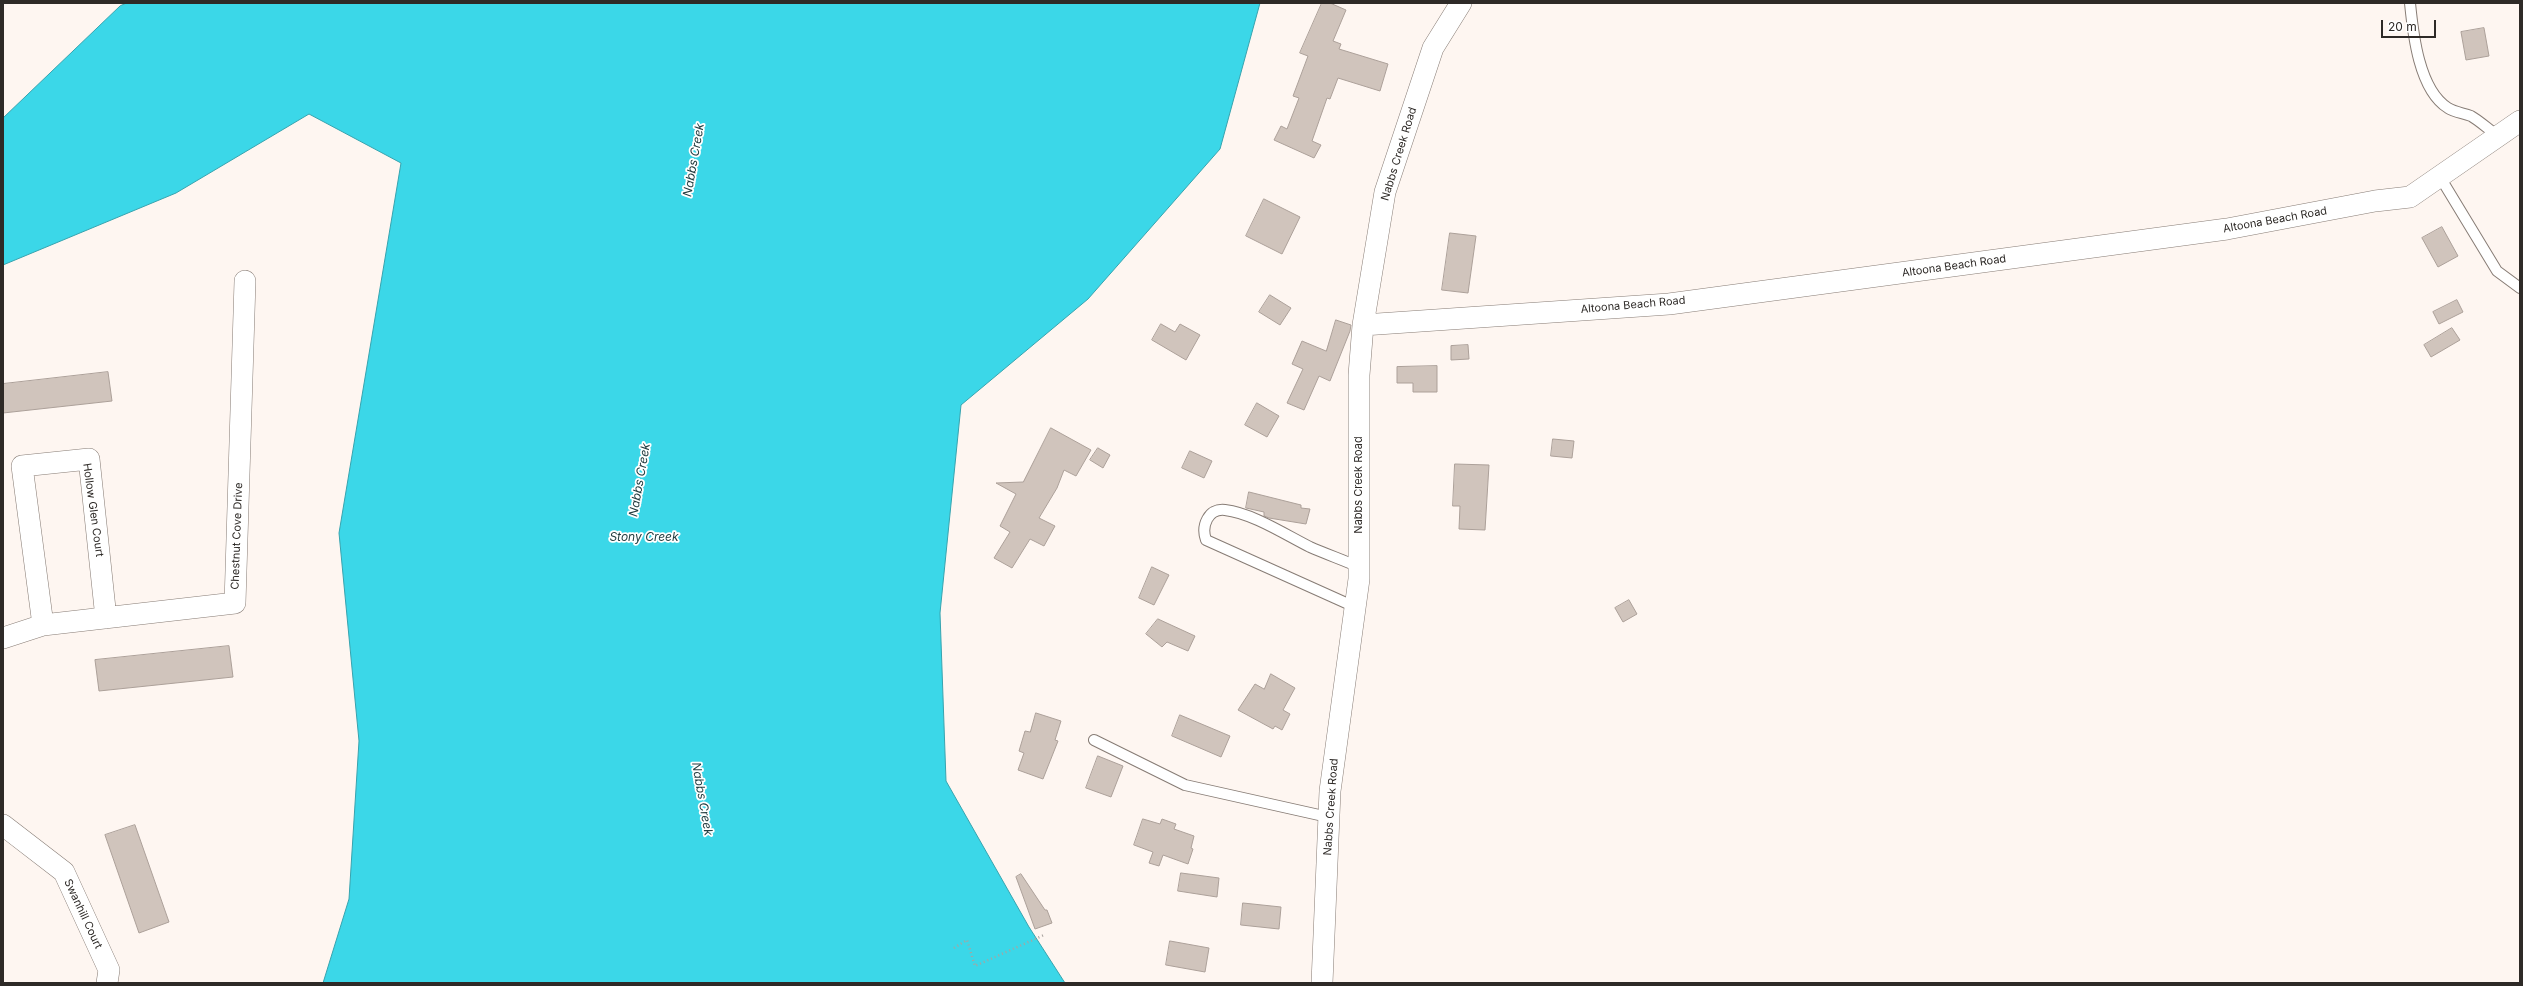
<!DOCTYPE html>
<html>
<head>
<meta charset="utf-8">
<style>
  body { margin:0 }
  #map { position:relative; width:2523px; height:986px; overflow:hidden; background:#fef6f1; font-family:Inter,sans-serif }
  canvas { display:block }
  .frame { position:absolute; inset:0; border:4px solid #2e2a27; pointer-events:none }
  .scale { position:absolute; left:2381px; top:20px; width:55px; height:18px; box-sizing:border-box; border:2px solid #2e2a27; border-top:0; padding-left:5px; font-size:12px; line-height:14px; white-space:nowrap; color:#2e2a27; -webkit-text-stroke:3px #fff; paint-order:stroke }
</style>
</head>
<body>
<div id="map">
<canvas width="2523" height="986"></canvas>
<div class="frame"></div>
<div class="scale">20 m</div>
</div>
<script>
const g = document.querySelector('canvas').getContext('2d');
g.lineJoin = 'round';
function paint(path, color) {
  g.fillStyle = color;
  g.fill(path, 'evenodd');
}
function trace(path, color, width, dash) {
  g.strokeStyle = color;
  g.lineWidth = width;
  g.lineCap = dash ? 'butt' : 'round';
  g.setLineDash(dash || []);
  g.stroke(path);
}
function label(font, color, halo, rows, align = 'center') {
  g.font = font + ' Inter,sans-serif';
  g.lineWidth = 3.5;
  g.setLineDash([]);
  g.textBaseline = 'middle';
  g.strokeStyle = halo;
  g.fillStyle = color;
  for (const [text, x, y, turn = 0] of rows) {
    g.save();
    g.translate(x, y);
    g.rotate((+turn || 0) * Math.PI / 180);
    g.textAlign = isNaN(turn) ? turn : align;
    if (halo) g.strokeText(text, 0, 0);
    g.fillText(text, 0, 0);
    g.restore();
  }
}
const water = new Path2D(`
  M127 3H1260L1220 149 1088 299 961 405 940 613 946 781 1029 927 1065 983H323L349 899 359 741 339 533 401 163 309 114 176 193 3 265V118L120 6Z`);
const building = new Path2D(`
  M1322 3H1330L1346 10 1333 41 1341 44 1339 49 1388 64 1380 91 1338 78 1330 99 1327 98 1312 141 1321 145 1314 158 1274 140 1281 126 1287 129 1299 98 1293 96 1308 56 1300 53Z
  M2484 28 2489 56 2466 60 2461 32Z
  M1264 199 1300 217 1282 254 1246 236Z
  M2442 227 2458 256 2438 267 2422 238Z
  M1450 233 1476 236 1468 293 1442 290Z
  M1270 295 1291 308 1280 325 1259 312Z
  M2457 300 2463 312 2439 324 2433 312Z
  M1336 320 1351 325 1350 331 1330 381 1319 376 1304 410 1287 403 1303 369 1292 364 1302 341 1326 351Z
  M1161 324 1175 332 1180 324 1200 335 1186 360 1152 340Z
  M2452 328 2460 340 2431 357 2424 345Z
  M1468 345 1469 359 1451 360V346Z
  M1437 366V392H1413V383H1397V367Z
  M108 372 112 401 3 413V384Z
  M1257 403 1279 416 1267 437 1245 425Z
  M1051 428 1091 450 1076 476 1064 470 1057 488 1039 518 1055 526 1044 546 1030 539 1012 568 994 558 1010 532 1000 526 1016 494 996 483 1023 482Z
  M1553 439 1574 441 1572 458 1551 456Z
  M1098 448 1110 455 1103 468 1090 460Z
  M1190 451 1212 461 1204 478 1182 468Z
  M1455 464 1489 465 1485 530 1459 529 1460 506H1453Z
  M1249 492 1301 505V508L1310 509 1306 524 1269 518 1264 516V512L1246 508Z
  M1152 567 1169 575 1154 605 1139 598Z
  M1629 600 1637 614 1623 622 1615 608Z
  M1158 619 1195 636 1188 651 1167 642 1162 647 1146 634Z
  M229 646 233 677 99 691 95 660Z
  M1271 674 1295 688 1283 710 1290 714 1282 730 1275 726 1273 729 1238 710 1255 684 1264 689Z
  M1036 713 1061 721 1055 740 1058 741 1043 779 1018 770 1024 753 1019 751 1025 731 1030 732Z
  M1180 715 1230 736 1221 757 1172 736Z
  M1098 756 1123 766 1111 797 1086 788Z
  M1143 819 1160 824 1162 819 1176 824 1174 829 1194 836 1191 848 1193 849 1188 864 1163 855 1159 866 1149 863 1153 852 1134 845Z
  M135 825 169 922 139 933 105 835Z
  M1181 873 1219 878 1217 897 1178 891Z
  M1021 874 1045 910H1047L1052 923 1035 929 1016 877Z
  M1243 903 1281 907 1279 929 1241 925Z
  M1170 941 1209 948 1205 972 1166 965Z`);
const path = new Path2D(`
  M954 948 967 940 975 966 1044 935`);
const service = new Path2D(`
  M2410 3C2413 34 2419 90 2448 108 2454 112 2463 113 2471 116 2480 121 2489 130 2498 136
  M2440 177 2497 271 2520 288
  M1355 607 1206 540C1201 526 1208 508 1225 510 1252 513 1286 535 1310 547 1326 554 1343 560 1359 567
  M1094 740 1185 785 1328 817`);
const minor = new Path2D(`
  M1363 325 1669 304 2227 229 2375 201 2410 197 2520 121
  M43 625 22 466 89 459 106 618
  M3 638 43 625 235 603 245 281
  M3 825 64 872 109 970 107 983
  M1322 983 1330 791 1359 579V375L1363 325 1385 192 1433 48 1461 3`);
const streetNames = [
  ["Nabbs Creek Road",1399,154,-73],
  ["Altoona Beach Road",2275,220,-10],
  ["Altoona Beach Road",1954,266,-8],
  ["Altoona Beach Road",1633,305,-5],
  ["Nabbs Creek Road",1359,485,-90],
  ["Hollow Glen Court",93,510,82],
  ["Chestnut Cove Drive",237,536,-88],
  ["Nabbs Creek Road",1331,807,-86],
  ["Swanhill Court",83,914,65]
];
const waterNames = [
  ["Nabbs Creek",694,160,-80],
  ["Nabbs Creek",640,480,-80],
  ["Stony Creek",644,537],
  ["Nabbs Creek",702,799,80]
];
paint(water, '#3bd7e8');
trace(water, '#37a3ae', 1);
paint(building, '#d0c4bc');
trace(building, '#aca099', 1);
trace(service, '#877c75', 12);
trace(minor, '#877c75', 22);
trace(path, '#aaa49f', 2.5, [1, 3]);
trace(service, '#fff', 10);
trace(minor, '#fff', 21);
label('11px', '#2e2a27', '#fff', streetNames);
label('italic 12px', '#243d40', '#fff', waterNames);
</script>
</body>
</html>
